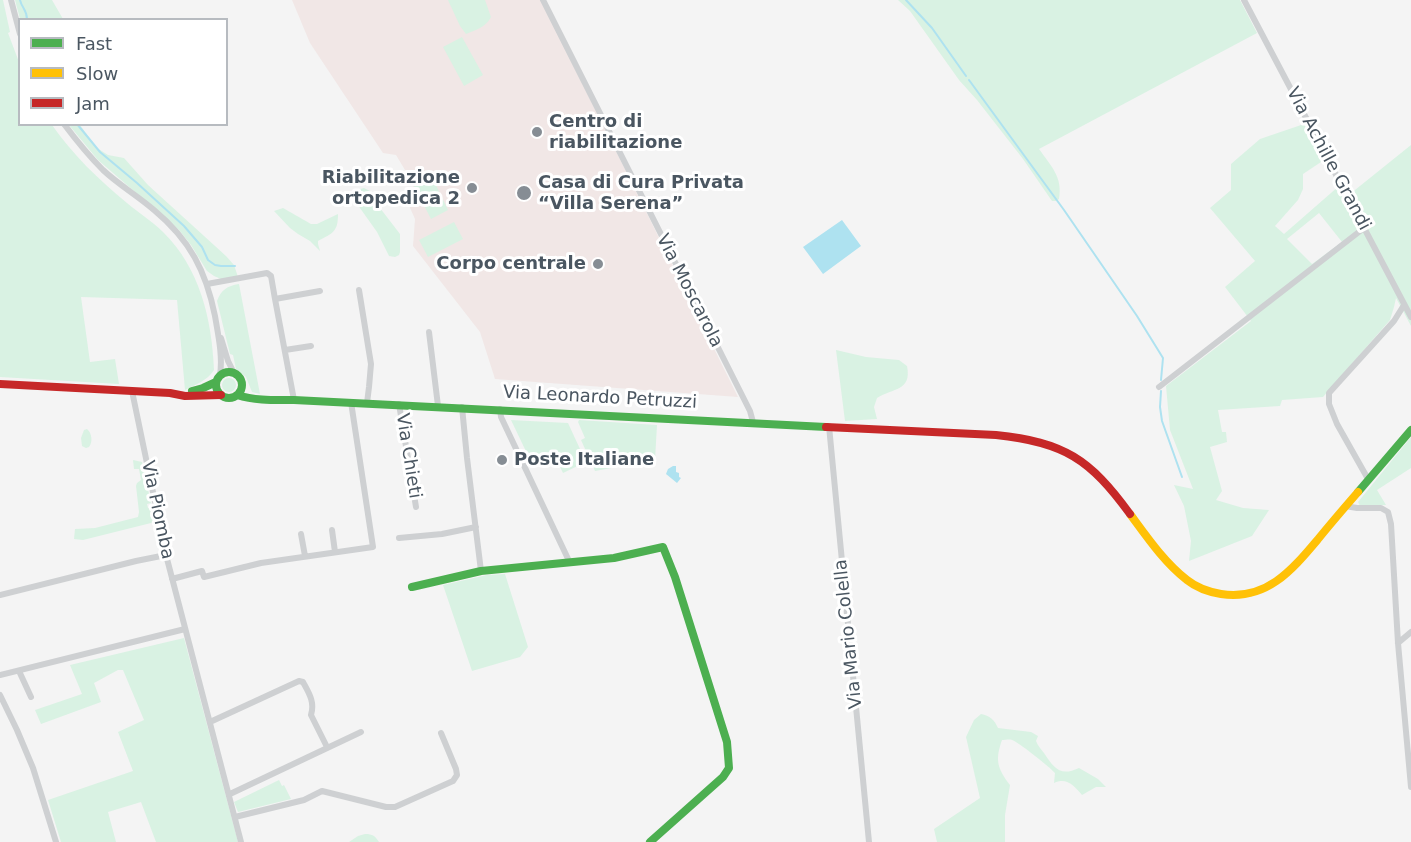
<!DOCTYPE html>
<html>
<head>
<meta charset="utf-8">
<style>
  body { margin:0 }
  #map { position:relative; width:1411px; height:842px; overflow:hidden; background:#f4f4f4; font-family:"DejaVu Sans",sans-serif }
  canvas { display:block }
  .legend { position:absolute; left:18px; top:18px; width:210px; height:108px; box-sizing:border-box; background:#fff; border:2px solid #b7bbc0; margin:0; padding:8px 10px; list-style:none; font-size:18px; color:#4a5661 }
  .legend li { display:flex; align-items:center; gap:12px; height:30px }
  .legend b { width:30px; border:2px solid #b7bbc0 }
</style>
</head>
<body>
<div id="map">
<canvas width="1411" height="842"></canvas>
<ul class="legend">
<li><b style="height:8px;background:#4caf50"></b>Fast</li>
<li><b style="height:8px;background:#ffc107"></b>Slow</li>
<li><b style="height:8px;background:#c62828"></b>Jam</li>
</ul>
</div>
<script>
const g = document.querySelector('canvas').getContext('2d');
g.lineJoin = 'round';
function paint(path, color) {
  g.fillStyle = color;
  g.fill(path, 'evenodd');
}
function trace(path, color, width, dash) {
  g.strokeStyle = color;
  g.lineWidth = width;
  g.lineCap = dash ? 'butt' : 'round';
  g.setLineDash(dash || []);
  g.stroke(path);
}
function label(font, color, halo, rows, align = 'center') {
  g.font = font + ' "DejaVu Sans",sans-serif';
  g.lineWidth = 6;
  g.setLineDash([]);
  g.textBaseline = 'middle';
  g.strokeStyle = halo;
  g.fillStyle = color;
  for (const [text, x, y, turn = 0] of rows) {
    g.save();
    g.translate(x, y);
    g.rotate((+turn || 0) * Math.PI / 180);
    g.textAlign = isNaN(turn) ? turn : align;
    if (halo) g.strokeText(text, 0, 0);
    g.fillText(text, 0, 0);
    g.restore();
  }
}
const medical = new Path2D(`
  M292 0H541L738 397 495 379 480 332 413 246 415 219 407 201 414 185 396 155 383 153 310 43Z`);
const green = new Path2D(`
  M0 0H3L10 32 8 33 19 62 20 124 52 125C73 155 99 180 127 203 139 213 152 221 163 232 200 268 212 320 214 370 207 381 196 384 185 390L177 300 81 297 90 362 115 359 119 384 0 377Z
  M15 0H52L63 19H20Z
  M448 0H485L491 17C486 27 476 30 466 34L460 26Z
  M898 0H1240L1257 33 1039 149C1051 166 1063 177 1059 199L1056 201H1052L1023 159 977 100 959 80 910 11Z
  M462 37 483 75 464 86 443 47Z
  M1304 124 1324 160 1303 174V189L1298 200 1275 226 1284 234 1339 186 1361 228 1365 226 1350 194 1411 145V326L1396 298 1394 307 1390 320 1323 397 1282 400 1280 406 1218 410 1222 432H1226L1227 442 1210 447 1222 491 1216 500 1243 508 1269 510 1252 536 1189 561 1191 541 1184 506 1174 485 1193 489 1170 430 1166 386 1251 321 1225 287 1255 261 1210 208 1231 190V164L1260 139ZM1319 213 1342 242 1312 264 1287 239Z
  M69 125H80L97 148 108 155 124 158 148 185 226 256 234 265 238 277 221 279 214 276 207 271 191 245 179 230 98 160Z
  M432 177 448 210 431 219 414 186Z
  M364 188 370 191 380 208 400 234V252L399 255 395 257 389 256 377 232 355 201 354 194 356 190Z
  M283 208 311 224H317L338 214C338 232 333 233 318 241V244L320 251 310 241 298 234 290 228 274 211Z
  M454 222 463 239 428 257 419 240Z
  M239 284 260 394 252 392 246 377 236 369 233 355 230 354 217 301C221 290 227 286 239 284Z
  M836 350 866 357 899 360 907 366C912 391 893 388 877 398L874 407 877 419 845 421Z
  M222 385a7 7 0 1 1 14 0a7 7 0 1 1-14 0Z
  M511 420 568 423 586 462 563 473 554 455 533 466Z
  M579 420 657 425 655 460 595 471 581 440 585 438 578 422Z
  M87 429C92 433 93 442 89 447L86 448 82 446 81 438 84 430Z
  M1411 437V468L1377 490 1386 505 1360 506 1358 502Z
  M133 460 142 462 151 503 147 504 148 508H152L155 522 83 540 74 539 75 529 95 528 138 517 139 512 136 486 137 483 141 480 139 469H134Z
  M505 574 528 647 520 657 472 671 443 585 487 575Z
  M184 638 238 842H156L141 802 108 812 116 842H61L48 800 133 771 118 732 144 720 123 670H118L94 683 101 702 41 724 35 710 82 694 70 665Z
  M981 714C990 716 994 719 998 728L1031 732 1038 736 1036 741C1038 746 1041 749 1044 753 1054 768 1060 777 1079 768L1098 779 1106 787H1096L1082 795C1074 786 1067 777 1054 783L1055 773C1050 767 1017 741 1012 740 1009 739 1006 740 1002 740 995 760 997 768 1010 785L1005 815V842H937L934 829 980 798 966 737 974 720Z
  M279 780 282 786 284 785 291 799 238 812 234 802Z
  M365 834C373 834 375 836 379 842H349L358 836Z`);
const water = new Path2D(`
  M842 220 861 246 823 274 803 247Z
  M673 466H676V472L679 473V477L681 478 677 483 666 474 668 469Z`);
const stream = new Path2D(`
  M20 0C22 9 27 9 27 20
  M906 0 932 28 966 76
  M969 80 1064 210 1137 316 1163 358 1161 380
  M77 124 100 152 137 183 184 226 202 247 208 260 215 265 221 266H235
  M1161 391 1160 407 1162 421 1182 477`);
const street = new Path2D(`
  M11 0 20 34
  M543 0 750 411 753 422
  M1244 0 1411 317
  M64 124C76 140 89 156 103 170 119 185 138 196 154 210 190 240 206 271 215 316 218 334 223 356 220 375
  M207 284 267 273 271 276 275 299
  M359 290 371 364 369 387 367 403
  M429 332 438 406
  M221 338 228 361 234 373
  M285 350 311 346
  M1159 387 1364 228
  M132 391 166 555 241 842
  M294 400 275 299 320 291
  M399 404 416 507
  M462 407 467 458 481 571
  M500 409 501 417 570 563
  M829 426 869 842
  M1368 479 1337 424 1329 404V393L1394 321 1404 305
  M1345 506 1357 508H1381L1388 512 1391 524 1398 643 1411 787
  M332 530 335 552
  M301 534 305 556
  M399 538 442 534 476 527
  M172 579 202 571 204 577 261 563 373 547 351 402
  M0 595 136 561 166 555
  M1398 643 1411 632
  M19 671 31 697
  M0 675 185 629
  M0 695 17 730 33 768 56 842
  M210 722 299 681 303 682C309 693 315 702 311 715L327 747
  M230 794 361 732
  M235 817 304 800 322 791 386 807H395L453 781 457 775 456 769 441 733`);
const fast = new Path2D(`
  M216 385a13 13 0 1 1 26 0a13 13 0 1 1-26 0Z
  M192 391 203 388 216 382
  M237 395C256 401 275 400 294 400L826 427
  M1358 492 1411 430
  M412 587 481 571 614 558 663 547 675 577 727 742 729 768 723 777 650 842`);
const slow = new Path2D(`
  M1130 514C1147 537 1164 562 1187 580 1197 588 1209 592 1221 594 1267 601 1292 570 1319 538 1332 522 1345 507 1358 492`);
const jam = new Path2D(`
  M0 384 170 393 185 396 221 395
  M826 427 996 435C1064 442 1090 459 1130 514`);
const markers = [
  [537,132,6,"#868d94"],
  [472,188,6,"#868d94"],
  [524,193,8,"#868d94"],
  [598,264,6,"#868d94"],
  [502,460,6,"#868d94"]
];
const poiNames = [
  ["Centro di",549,122],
  ["riabilitazione",549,143],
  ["Riabilitazione",460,178,"right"],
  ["ortopedica 2",460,199,"right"],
  ["Casa di Cura Privata",538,183],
  ["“Villa Serena”",538,204],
  ["Corpo centrale",586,264,"right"],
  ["Poste Italiane",514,460]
];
const streetNames = [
  ["Via Achille Grandi",1328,159,62],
  ["Via Moscarola",689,291,63],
  ["Via Leonardo Petruzzi",600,398,3],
  ["Via Chieti",408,456,81],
  ["Via Piomba",157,510,78],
  ["Via Mario Colella",849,634,-96]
];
paint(medical, '#f1e7e6');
paint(green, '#d9f2e3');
paint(water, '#aee2f0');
trace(stream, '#aee2f0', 2);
trace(street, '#ced0d2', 6);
trace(fast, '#4caf50', 8);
trace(slow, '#ffc107', 8);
trace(jam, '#c62828', 8);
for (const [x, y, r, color] of markers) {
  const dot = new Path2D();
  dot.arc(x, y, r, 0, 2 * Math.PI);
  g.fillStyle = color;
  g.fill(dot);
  trace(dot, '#fff', 2);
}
label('bold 18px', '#4a5661', '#fff', poiNames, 'left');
label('18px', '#4a5661', '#fff', streetNames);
</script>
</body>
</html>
